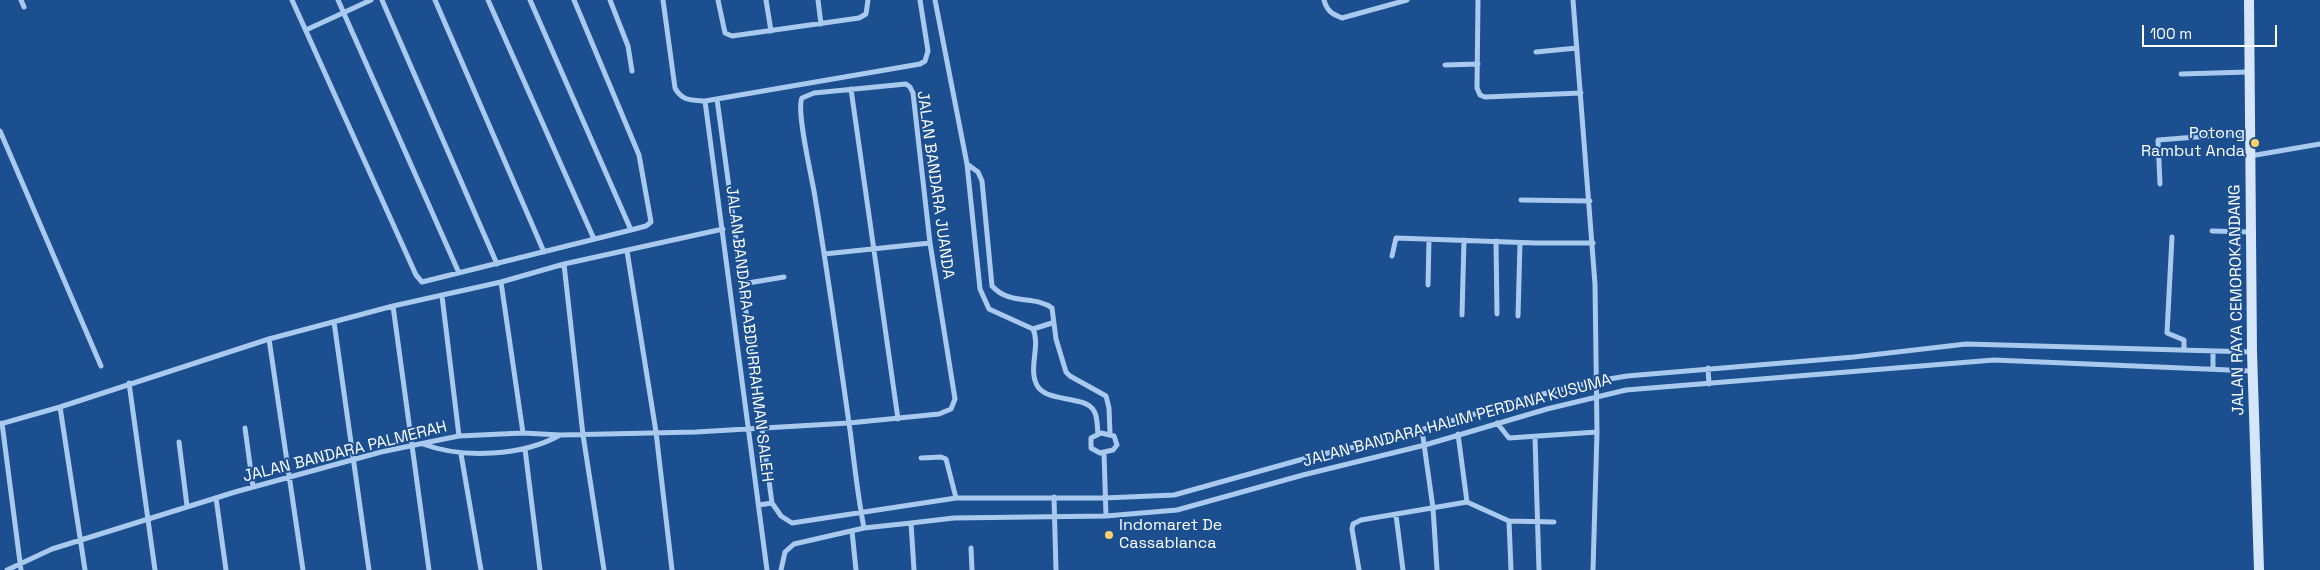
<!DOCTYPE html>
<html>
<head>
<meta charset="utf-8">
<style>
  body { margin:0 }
  #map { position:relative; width:2320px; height:570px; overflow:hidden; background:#1b4f8f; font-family:"Space Grotesk",sans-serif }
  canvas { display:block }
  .scale { position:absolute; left:2142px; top:25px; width:135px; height:22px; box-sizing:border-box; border:2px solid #fff; border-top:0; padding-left:6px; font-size:15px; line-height:18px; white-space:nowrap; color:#fff; -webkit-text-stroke:4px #1b4f8f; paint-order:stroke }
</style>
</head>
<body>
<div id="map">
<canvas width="2320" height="570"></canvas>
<div class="scale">100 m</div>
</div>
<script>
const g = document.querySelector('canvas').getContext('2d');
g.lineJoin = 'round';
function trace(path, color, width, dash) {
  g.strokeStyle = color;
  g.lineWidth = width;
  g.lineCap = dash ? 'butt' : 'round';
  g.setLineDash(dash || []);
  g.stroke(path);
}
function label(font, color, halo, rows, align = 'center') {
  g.font = font + ' "Space Grotesk",sans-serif';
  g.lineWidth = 4;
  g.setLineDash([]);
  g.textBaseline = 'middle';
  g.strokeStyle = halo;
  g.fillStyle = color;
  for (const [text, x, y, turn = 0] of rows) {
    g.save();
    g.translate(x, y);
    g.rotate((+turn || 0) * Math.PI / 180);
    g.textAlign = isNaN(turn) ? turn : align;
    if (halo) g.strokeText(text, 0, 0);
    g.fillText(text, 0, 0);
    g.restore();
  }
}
const minor = new Path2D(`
  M21 0 24 7
  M292 0 416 275 422 282 631 230 646 226 651 222 639 155 574 0
  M338 0 459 273
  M382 0 497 264
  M435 0 544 252
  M488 0 594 239
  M530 0 631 230
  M610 0 628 46 632 71
  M663 0 675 88C682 101 691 100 705 101L920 64 925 61 928 51 920 0
  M718 0 725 33 732 36 859 18 866 14 868 0
  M766 0 771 31
  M818 0 821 24
  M935 0 967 164 980 289 989 309 1033 329C1041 346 1027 370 1038 387 1050 403 1085 395 1094 411 1098 417 1097 427 1098 434
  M1324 0C1327 11 1332 14 1342 18L1407 0
  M1478 0 1477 88 1480 95 1485 97 1581 93
  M1573 0 1595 284 1597 432 1593 570
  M306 30 371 0
  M1536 52 1577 48
  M1445 65 1478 64
  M2181 74 2248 72
  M851 89 898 419
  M717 99 772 503 781 516 792 523 956 498H1104L1174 495 1314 456 1387 440 1539 395 1597 381 1627 376 1854 357 1966 344 2252 352
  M705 101 767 570
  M0 131 101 366
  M2250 156 2320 144
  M967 164 978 172 982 181 992 286C1010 306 1035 295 1052 308L1056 339 1066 372 1070 376 1106 396 1109 408 1110 433
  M2160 184 2158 140 2248 133
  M1521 200 1590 201
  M2212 231 2251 232
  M2172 237 2167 333 2184 340V350
  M1496 241 1497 314
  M627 251 656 432 672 570
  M824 254 930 243
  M1392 256 1396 238 1536 243H1593
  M564 264 583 435 604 570
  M501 282 523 433
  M742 284 784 277
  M1428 285 1429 239
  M442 296 459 436
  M393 306 429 570
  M1462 315 1464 240
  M1518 316 1520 243
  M334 322 369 570
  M1033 329 1052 323
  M269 339 303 570
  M1708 368 1709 384
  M2213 369V351
  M129 383 155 570
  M60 407 85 570
  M2 423 21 570
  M1497 423 1509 438 1597 432
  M0 424 60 407 269 339 393 306 501 282 564 264 723 229
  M245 428 253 487
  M1422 430 1433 508 1437 570
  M1101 433 1114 436 1117 445 1113 450 1100 453 1091 448V438Z
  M1458 434 1467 502 1509 521 1554 522
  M1535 437 1539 570
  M179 442 187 506
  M423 444C463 459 523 456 560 435
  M525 449 540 570
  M1104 453 1106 516
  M461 454 481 570
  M921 458 941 457 946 459 956 498
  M1054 497 1056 570
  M216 498 226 570
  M759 505 772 503
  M1396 515 1403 570
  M1509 521 1511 570
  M911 523 914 570
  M852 531 856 570
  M971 548 972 570
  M7 570 52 549 235 492 381 452 439 440 459 436 523 433 560 435 696 432 849 423 939 414 951 409 955 399 930 243 913 93 910 87 906 84 814 93 802 98C796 109 811 174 814 191 827 268 838 346 849 423 854 458 857 493 864 528
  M781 570 785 552 794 544 864 528 911 523 954 518 1106 516 1177 510 1303 475 1425 445 1547 409 1626 390 1994 360 2252 371
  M1359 570 1352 529 1353 524 1361 520 1467 502`);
const secondary = new Path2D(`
  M2249 0 2252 352 2259 570`);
const markers = [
  [2255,143,5,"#ffd166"],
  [1109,535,5,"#ffd166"]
];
const poiNames = [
  ["Potong",2245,134],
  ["Rambut Anda",2245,152],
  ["Indomaret De",1119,526,"left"],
  ["Cassablanca",1119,544,"left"]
];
const streetNames = [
  ["JALAN BANDARA JUANDA",935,185,82],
  ["JALAN RAYA CEMOROKANDANG",2237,300,-91],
  ["JALAN BANDARA ABDURRAHMAN SALEH",749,334,83],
  ["JALAN BANDARA HALIM PERDANA KUSUMA",1457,421,-15],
  ["JALAN BANDARA PALMERAH",345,452,-14]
];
trace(minor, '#a9c9ee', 5);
trace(secondary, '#d6e6fa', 10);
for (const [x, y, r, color] of markers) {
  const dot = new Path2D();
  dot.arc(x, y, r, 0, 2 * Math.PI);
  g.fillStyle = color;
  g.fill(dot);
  trace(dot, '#1b4f8f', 2);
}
label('16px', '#fff', '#1b4f8f', poiNames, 'right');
label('16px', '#fff', '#1b4f8f', streetNames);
</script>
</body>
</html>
